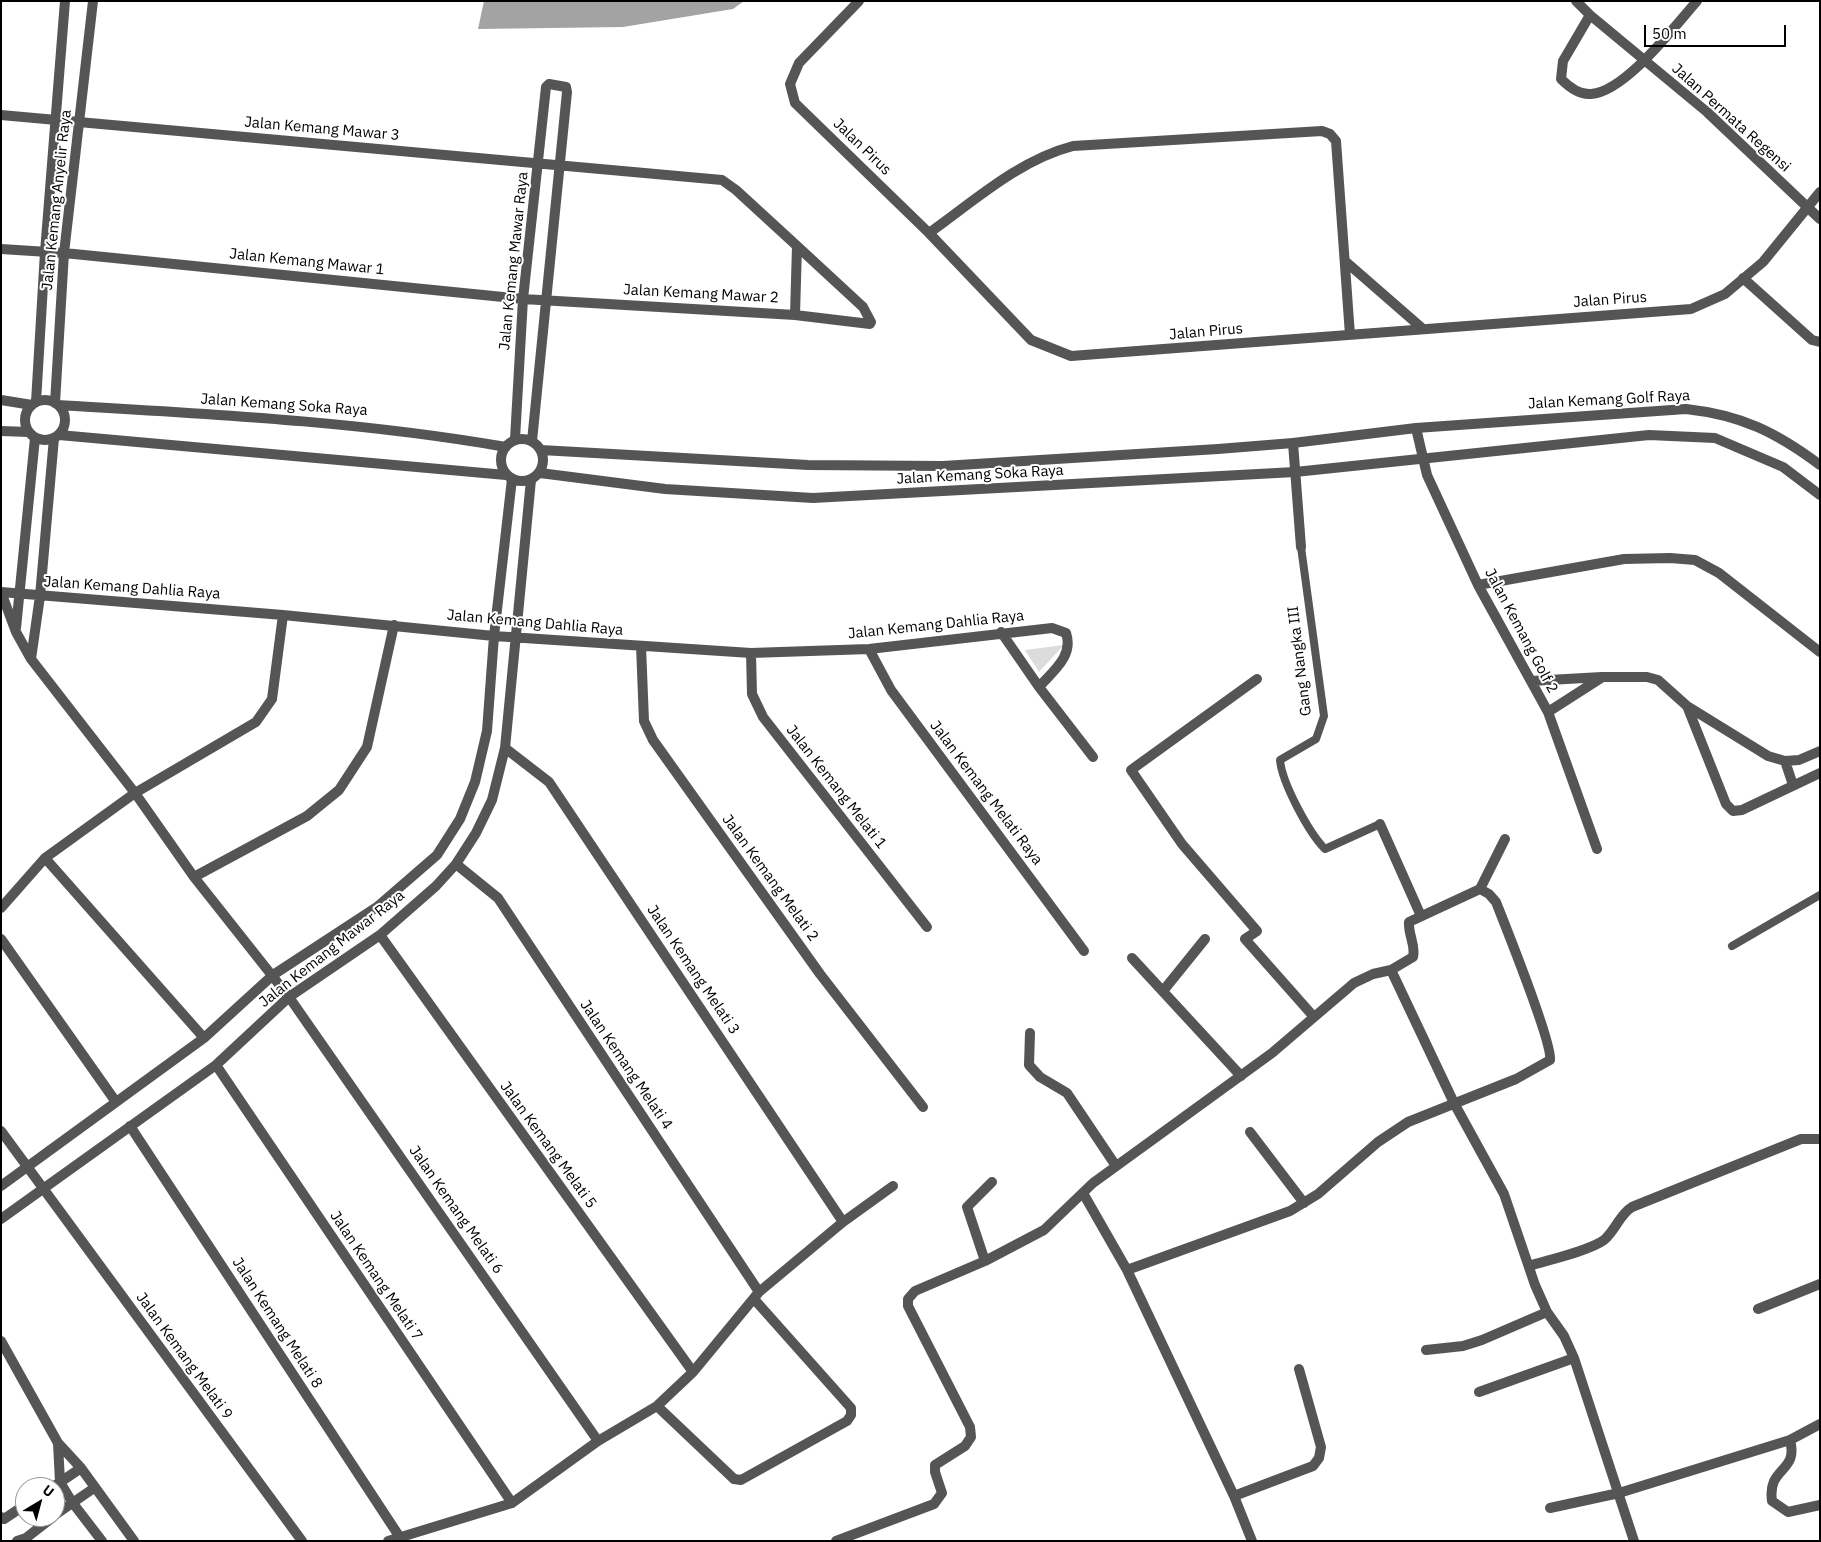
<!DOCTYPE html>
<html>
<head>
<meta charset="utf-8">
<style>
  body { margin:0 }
  #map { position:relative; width:1821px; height:1542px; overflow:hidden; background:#fff; font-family:"IBM Plex Sans",sans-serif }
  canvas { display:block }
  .frame { position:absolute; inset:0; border:2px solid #000; pointer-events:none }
  .north { position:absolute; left:15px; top:1477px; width:50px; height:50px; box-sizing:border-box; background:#fff; border:1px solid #999; border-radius:50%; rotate:37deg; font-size:14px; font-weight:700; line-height:20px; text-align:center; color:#000 }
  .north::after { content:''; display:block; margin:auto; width:18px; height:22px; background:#000; clip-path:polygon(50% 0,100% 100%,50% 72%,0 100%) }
  .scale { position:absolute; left:1644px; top:25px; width:142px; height:22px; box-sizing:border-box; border:2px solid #000; border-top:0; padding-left:6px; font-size:15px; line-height:18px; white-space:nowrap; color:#000; -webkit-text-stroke:4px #fff; paint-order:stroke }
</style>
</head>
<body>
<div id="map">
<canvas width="1821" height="1542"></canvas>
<div class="frame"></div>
<div class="north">U</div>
<div class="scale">50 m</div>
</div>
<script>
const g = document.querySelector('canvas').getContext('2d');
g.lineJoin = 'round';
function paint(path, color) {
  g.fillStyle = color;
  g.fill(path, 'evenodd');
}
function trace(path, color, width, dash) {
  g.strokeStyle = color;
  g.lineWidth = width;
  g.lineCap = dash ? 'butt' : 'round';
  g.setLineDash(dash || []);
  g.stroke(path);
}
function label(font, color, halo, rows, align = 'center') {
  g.font = font + ' "IBM Plex Sans",sans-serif';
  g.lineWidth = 4;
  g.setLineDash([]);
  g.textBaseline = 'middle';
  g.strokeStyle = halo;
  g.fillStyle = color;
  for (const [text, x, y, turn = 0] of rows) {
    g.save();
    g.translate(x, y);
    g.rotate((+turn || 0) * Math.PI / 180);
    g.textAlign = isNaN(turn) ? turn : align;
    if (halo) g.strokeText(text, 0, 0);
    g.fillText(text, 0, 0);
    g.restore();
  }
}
const green = new Path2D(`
  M1064 645 1039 672 1025 650Z`);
const water = new Path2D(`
  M484 1H744L733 9 623 27 478 29Z`);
const service = new Path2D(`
  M1301 547 1324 716 1316 739 1280 760C1282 783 1309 833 1325 849L1380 824
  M1732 946 1820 895`);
const minor = new Path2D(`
  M859 1 799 63 790 84 795 103 929 233 1031 340 1071 356 1691 309 1725 294 1763 262 1820 192
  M1576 1 1590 15 1707 112 1820 219
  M1590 15 1563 61 1561 79C1569 87 1580 95 1591 94 1625 92 1675 26 1697 1
  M1 115 722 180 736 190 797 246 795 315 523 299 64 253 1 249
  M929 233C974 201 1019 160 1073 146L1322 131 1330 134 1336 141 1350 335
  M1345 261 1423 329
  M1743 278 1812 340 1820 342
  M795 315 870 324 871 322 863 307 797 246
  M36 402 45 252 65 1
  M55 403 64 253 93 1
  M1416 428 1427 475 1478 585 1548 712 1597 849
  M515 439 523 299 546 87 549 84 566 87 567 92 532 441
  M1293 443 1301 547
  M1478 585 1624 559 1670 558 1695 560 1719 573 1820 652
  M16 628 35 438
  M1001 632 1039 687 1093 757
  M641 646 644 721 653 740 820 974 923 1107
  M869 649 891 690 1084 951
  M751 653 752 694 763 717 927 927
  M31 659 40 596 54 438
  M1257 679 1131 770 1182 844 1257 931 1245 939 1314 1017
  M1531 681 1602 677H1647L1658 680 1687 706 1768 756 1785 761 1799 760 1820 751
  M1687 706 1726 804 1733 811 1742 810 1820 773
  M1548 712 1601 678
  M505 748 549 782 843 1222
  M1785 761 1793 785
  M1380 824 1421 916
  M45 858 204 1038
  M456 864 498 898 759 1292
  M194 877 307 816 339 790 367 747 394 625
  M1480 889 1505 839
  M1 908 45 858 135 793 256 722 272 699 283 615
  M380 935 693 1372
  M1 939 116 1102
  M1132 958 1241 1076
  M1391 970 1454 1103 1504 1194 1535 1285 1547 1312 1564 1336 1574 1358 1634 1541
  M1163 991 1205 939
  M1030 1033 1029 1065 1040 1077 1067 1093 1116 1166
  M216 1065 512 1503
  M130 1126 399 1536
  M1 1131 302 1541
  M1250 1132 1304 1203
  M1 1186 204 1038 273 975 377 907 437 855 460 819 475 782 487 731 494 636 512 479
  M1083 1193 1127 1270 1234 1496 1252 1541
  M1 1219 216 1065 289 997 380 935 436 886 456 864 476 833 492 800 505 748 531 480
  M985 1261 967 1207 992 1182
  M1529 1266C1548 1260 1589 1251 1604 1240 1616 1230 1619 1215 1632 1207L1801 1139H1820
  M1758 1309 1820 1284
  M1 1341 58 1443 81 1468 134 1541
  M1426 1350 1463 1346 1482 1340 1547 1312
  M1479 1392 1574 1358
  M657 1406 734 1479 741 1480 847 1421 851 1415V1408L754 1299
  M1790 1440C1799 1473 1767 1466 1772 1501L1788 1512 1820 1505
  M598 1441 289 997 194 877 135 793 31 659 16 632 1 592 283 615 494 636 751 653 869 649 1052 628 1066 633C1074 656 1053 671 1039 687
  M58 1443 60 1482 72 1502 102 1541
  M53 1487 81 1468
  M1234 1496 1313 1466 1319 1458 1321 1447 1299 1369
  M1550 1508 1619 1493 1790 1440 1820 1424
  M55 1515 94 1488
  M1 1517 4 1519 25 1505
  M17 1541 26 1538 53 1517
  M388 1541 512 1503 598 1441 657 1406 693 1372 759 1292 843 1222 893 1186
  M836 1541 934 1504 942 1493 935 1472V1465L965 1446 971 1437 970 1427 908 1306V1299L915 1291 985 1261 1044 1230 1093 1183 1272 1053 1354 983 1373 974 1391 970 1413 957C1416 945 1408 935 1409 922L1480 889 1489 894 1496 902C1505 925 1553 1044 1550 1060L1516 1079 1408 1122 1378 1142 1318 1194 1290 1211 1127 1270`);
const tertiary = new Path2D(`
  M25 420a20 20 0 1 1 40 0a20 20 0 1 1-40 0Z
  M1 400 32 405
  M58 405C208 414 357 421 506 447
  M1 431 29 432
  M59 435 506 475
  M501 460a21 21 0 1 1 42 0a21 21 0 1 1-42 0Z
  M541 450 808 465 943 466 1218 449 1293 443 1416 428 1686 409C1741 415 1776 432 1820 465
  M540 473 665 489 813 498 1295 472 1649 435 1715 438 1783 467 1820 495`);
const streetNames = [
  ["Jalan Permata Regensi",1731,118,42],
  ["Jalan Kemang Mawar 3",322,129,5],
  ["Jalan Pirus",862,147,44],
  ["Jalan Kemang Anyelir Raya",57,200,-84],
  ["Jalan Kemang Mawar Raya",514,261,-84],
  ["Jalan Kemang Mawar 1",307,262,6],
  ["Jalan Kemang Mawar 2",701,294,3],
  ["Jalan Pirus",1610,300,-4],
  ["Jalan Pirus",1206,332,-5],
  ["Jalan Kemang Golf Raya",1609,400,-3],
  ["Jalan Kemang Soka Raya",284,405,4],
  ["Jalan Kemang Soka Raya",980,475,-3],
  ["Jalan Kemang Dahlia Raya",132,588,4],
  ["Jalan Kemang Dahlia Raya",535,623,5],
  ["Jalan Kemang Dahlia Raya",936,625,-6],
  ["Jalan Kemang Golf 2",1521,631,62],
  ["Gang Nangka III",1300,661,-97],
  ["Jalan Kemang Melati 1",836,787,52],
  ["Jalan Kemang Melati Raya",986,793,53],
  ["Jalan Kemang Melati 2",770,878,54],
  ["Jalan Kemang Mawar Raya",332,949,-38],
  ["Jalan Kemang Melati 3",693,970,56],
  ["Jalan Kemang Melati 4",626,1065,56],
  ["Jalan Kemang Melati 5",548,1145,54],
  ["Jalan Kemang Melati 6",456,1210,55],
  ["Jalan Kemang Melati 7",376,1276,56],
  ["Jalan Kemang Melati 8",277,1323,57],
  ["Jalan Kemang Melati 9",184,1356,54]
];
paint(green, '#dcdcdc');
paint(water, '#a3a3a3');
trace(service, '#555', 8);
trace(minor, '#555', 10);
trace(tertiary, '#555', 10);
label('15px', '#000', '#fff', streetNames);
</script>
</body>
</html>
